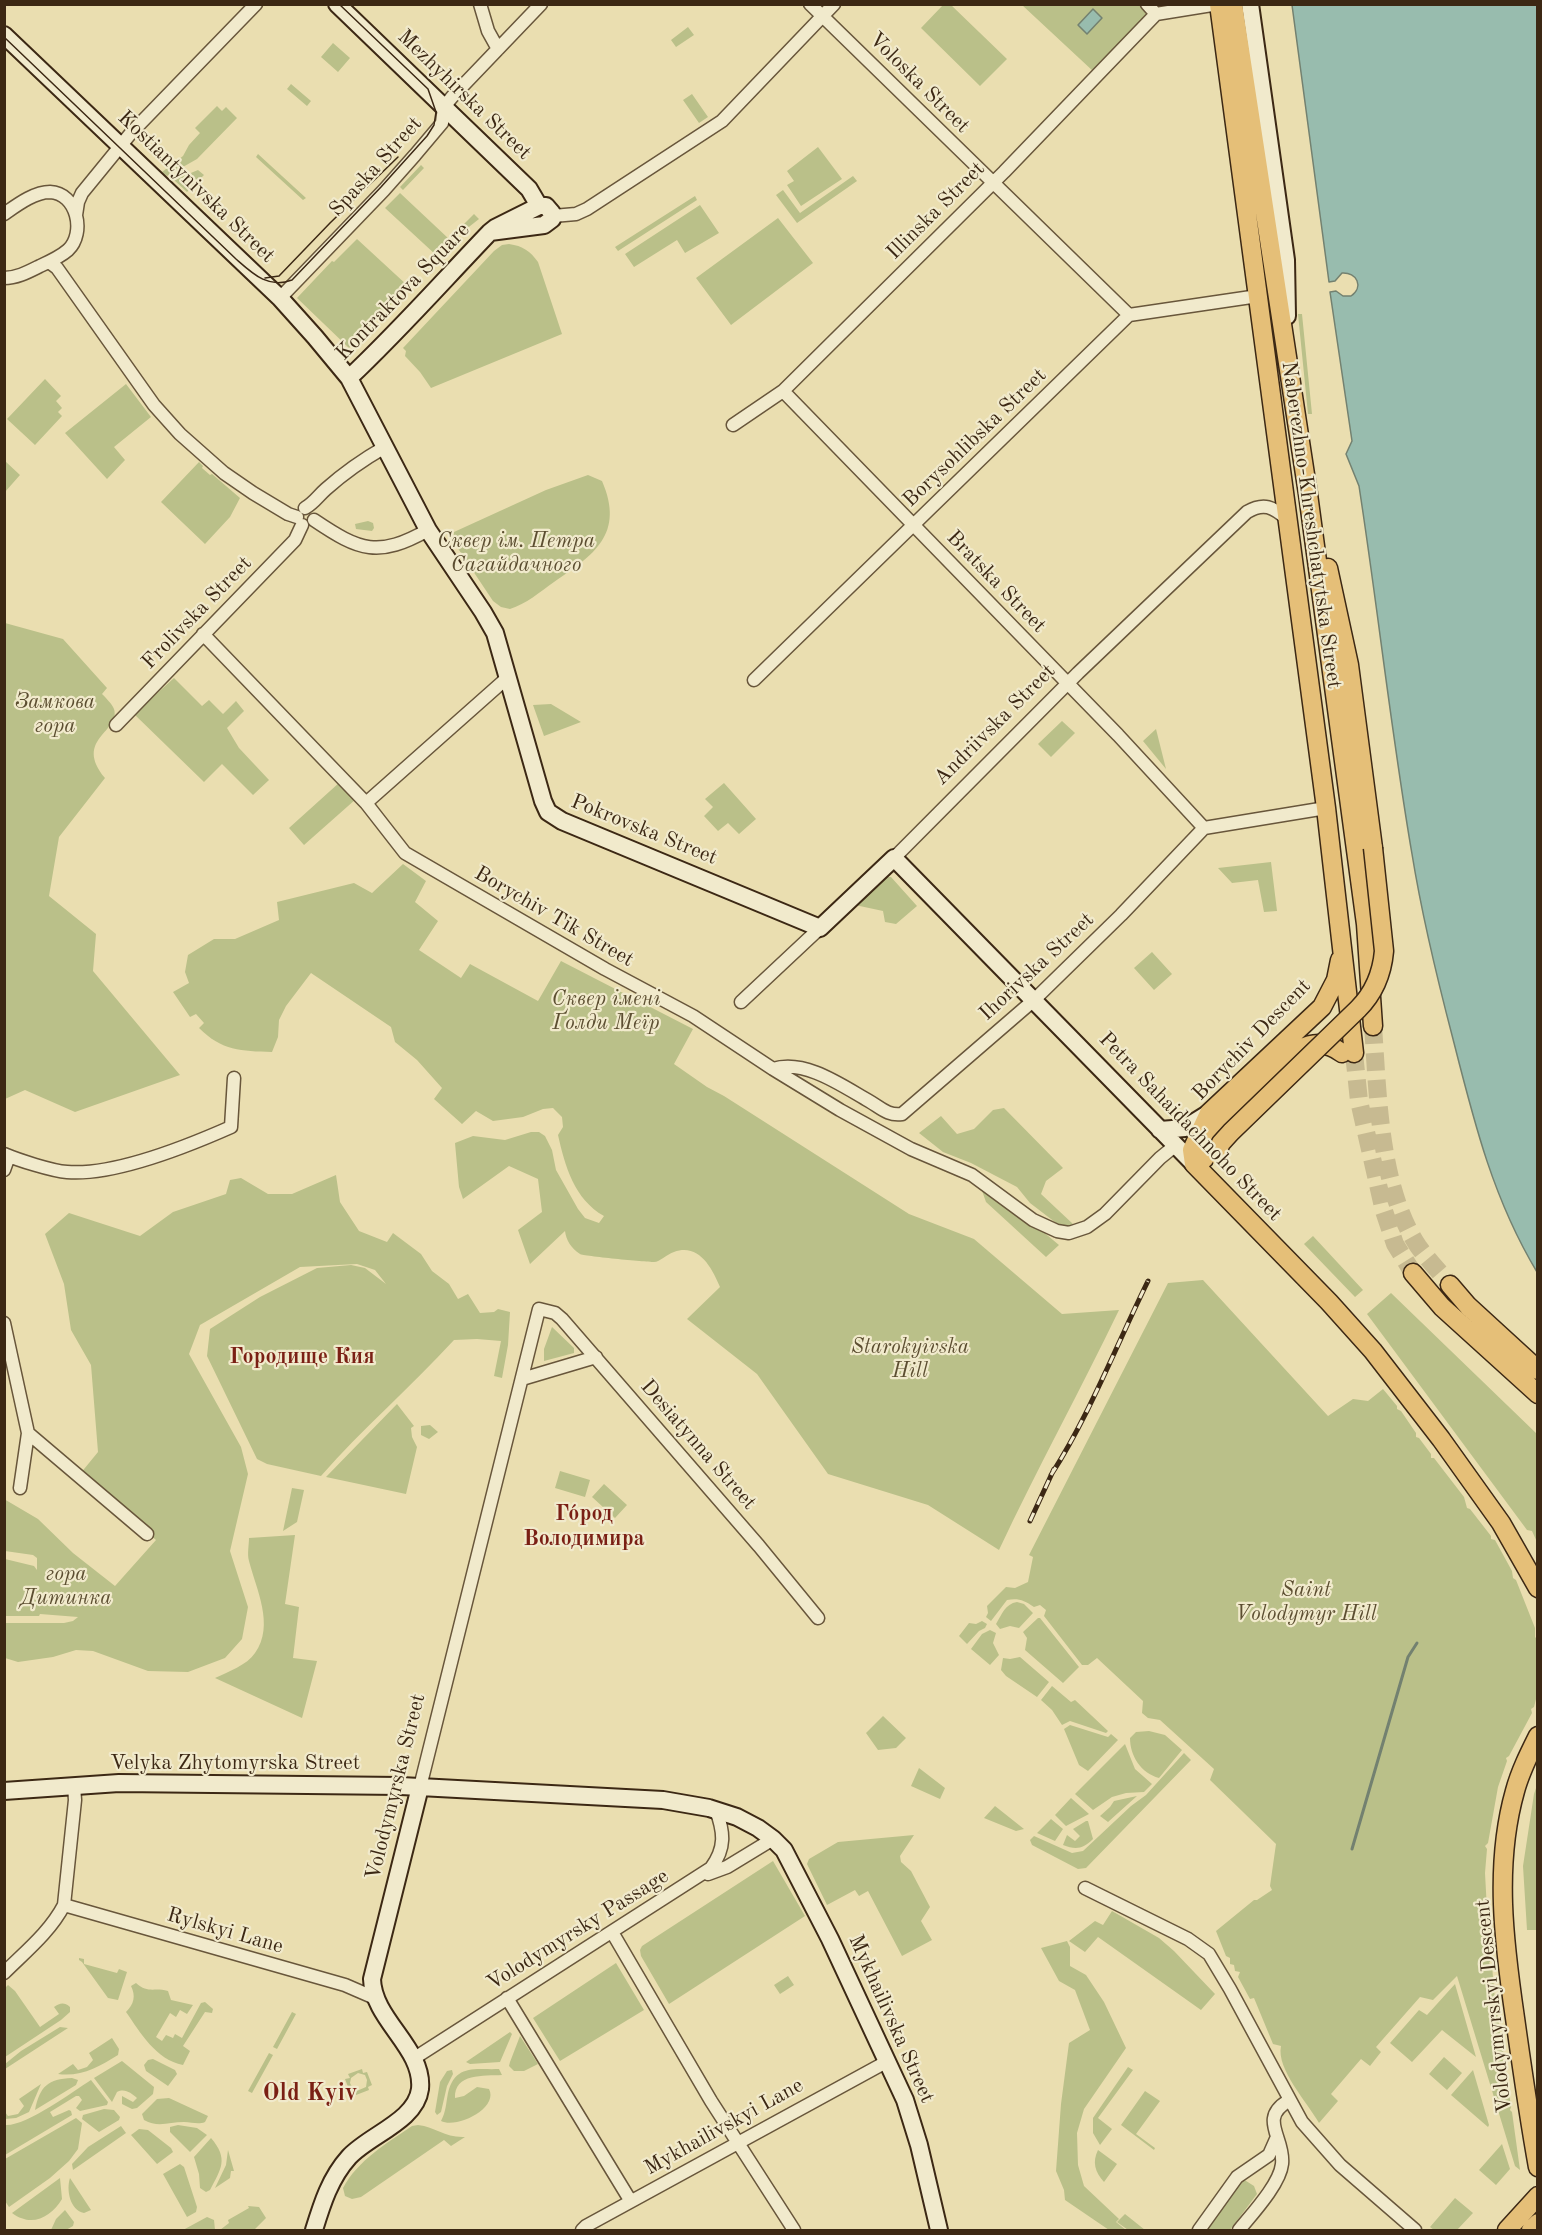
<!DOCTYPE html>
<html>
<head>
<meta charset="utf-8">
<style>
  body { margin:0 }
  #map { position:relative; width:1542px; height:2235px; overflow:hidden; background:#eadeb0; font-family:"Old Standard TT",serif }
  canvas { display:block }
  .frame { position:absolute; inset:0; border:6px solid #3c2814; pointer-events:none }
</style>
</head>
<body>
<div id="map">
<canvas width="1542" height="2235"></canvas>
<div class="frame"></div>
</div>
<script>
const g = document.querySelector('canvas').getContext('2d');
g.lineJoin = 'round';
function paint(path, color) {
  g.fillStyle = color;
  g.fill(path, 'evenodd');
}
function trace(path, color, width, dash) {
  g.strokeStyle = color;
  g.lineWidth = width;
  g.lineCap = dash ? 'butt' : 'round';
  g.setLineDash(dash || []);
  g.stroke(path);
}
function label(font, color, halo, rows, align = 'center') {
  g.font = font + ' "Old Standard TT",serif';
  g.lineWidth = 4.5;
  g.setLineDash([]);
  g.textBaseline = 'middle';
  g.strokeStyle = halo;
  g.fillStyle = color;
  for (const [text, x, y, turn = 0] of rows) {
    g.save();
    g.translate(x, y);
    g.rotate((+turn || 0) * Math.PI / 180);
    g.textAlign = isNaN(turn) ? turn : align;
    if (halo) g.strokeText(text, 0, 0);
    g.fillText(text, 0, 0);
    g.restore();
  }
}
const green = new Path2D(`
  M943 5H951L1007 59 980 86 921 28Z
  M1022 5H1142L1147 14 1145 19 1094 72Z
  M688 27 694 35 676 47 671 40Z
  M333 43 350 58 338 72 321 57Z
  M291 84 311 101 307 106 287 89Z
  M692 94 708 117 699 123 683 100Z
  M217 106 222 111 226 107 237 118 197 159 167 176 162 172 183 156 189 145 200 133 195 128Z
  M818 147 842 179 801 206 787 185 794 181 787 171Z
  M258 154 306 198 303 200 256 157Z
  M421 165 424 168 403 190 400 187Z
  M198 170 204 175 187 192 174 180Z
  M853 176 857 181 797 223 776 195 783 190 800 213Z
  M400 193 449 239 474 214 479 219 451 241 436 255 385 208Z
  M695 196 697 200 618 251 615 247Z
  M700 205 719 233 685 253 677 240 634 267 625 254Z
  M778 218 813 263 731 325 696 278Z
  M357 239 408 286 349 348 297 298 332 261 334 262Z
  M509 244C523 246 530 251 538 262L562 334 431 388 420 372 405 356 406 351 403 348 494 251 502 245Z
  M1298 314H1302L1312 414H1308Z
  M45 379 61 396 56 401 62 408 58 412 62 416 35 445 7 419Z
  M126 384 151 417 114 447 125 460 107 479 65 433Z
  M5 461 20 475 5 492Z
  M199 462 203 466 202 468 210 475 212 474 240 498 230 517 205 544 161 502Z
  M588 475 602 481C625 534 594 555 554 582 540 592 526 604 510 609L501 607 493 601 453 541 454 532 546 490Z
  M368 521 373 523 374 528 372 531 356 529 355 524Z
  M5 623 63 639 107 688 102 694C106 698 112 704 114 709 121 732 73 739 105 778L59 837 49 896 96 934 93 971 180 1075 75 1112 25 1090 5 1099Z
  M174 678 202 706 209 700 223 714 236 701 244 711 227 728 239 748 269 780 253 795 222 764 204 782 134 714Z
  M551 704 581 722 544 736 533 705Z
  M1062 721 1075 733 1051 757 1038 744Z
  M1156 729 1166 769 1143 741Z
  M340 782 356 799 304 845 289 828Z
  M724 783 756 819 739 834 728 823 718 831 704 816 713 807 705 799Z
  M1271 862 1277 911 1264 912 1258 880 1232 883 1218 868Z
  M403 864 426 881 415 902 438 921 419 950 461 978 470 964 538 1001 561 961 693 1029 674 1064 707 1087 724 1096 909 1214 974 1239 1062 1314 1119 1310C1080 1391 1037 1469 999 1550L928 1505 828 1474 757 1374 687 1319 720 1287C712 1268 699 1243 674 1252 667 1254 660 1262 654 1262 646 1262 583 1256 580 1254 571 1248 566 1240 565 1231L530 1264 518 1230 542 1212 538 1179 509 1166 463 1199 459 1187 455 1143 473 1136 505 1140 531 1132H539L545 1136 552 1150 556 1170 578 1209 585 1218 599 1223 604 1216C574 1199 565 1166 558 1135L563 1127 562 1117 553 1108 543 1109 523 1117 493 1121 476 1111 462 1124 434 1099 442 1088 417 1060 395 1042 391 1027 311 973 286 1006 279 1020 278 1037 272 1052C241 1051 222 1051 199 1028L204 1023 196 1014 190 1017 173 992 189 983 185 972 188 955 214 939H235L279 920 277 902 354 883 372 893Z
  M885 877H891L917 906 896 924 885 922 883 911 855 905Z
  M1152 952 1172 974 1154 990 1134 968Z
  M1004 1108 1063 1168 1046 1181 1041 1194 1073 1224 1064 1229 1030 1203 1017 1187 971 1163 943 1152 919 1133 941 1116 957 1134 974 1129 993 1110Z
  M336 1175 340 1202 359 1231 387 1242 393 1233 421 1254 432 1271 449 1284 458 1299 468 1294 480 1313 494 1312 498 1309 510 1312 508 1345 502 1378 494 1376 501 1341 477 1339 454 1340C411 1387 363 1428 321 1476L267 1464 257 1459 207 1356 210 1329 260 1297 317 1268 351 1265 365 1268 386 1284 375 1270 357 1264 300 1267 200 1325 189 1354 241 1447 248 1474 230 1551 248 1607 242 1639 225 1658 188 1672 148 1671 93 1651 76 1650 53 1657 18 1662 5 1658V1623H64L73 1621 78 1617 40 1614 39 1616H5V1559L34 1566 37 1570V1558L33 1555 5 1551 4 1499 38 1519 73 1553 115 1586 156 1540 80 1474 98 1452 91 1365 71 1330 64 1284 45 1234 69 1213 140 1236 173 1212 226 1194 230 1180 241 1178 268 1194H292Z
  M980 1185 1023 1215 1059 1245 1046 1257 986 1202Z
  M1313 1236 1363 1290 1355 1297 1304 1244Z
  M1203 1280 1328 1416 1353 1399 1368 1401 1383 1389 1397 1406V1409L1401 1411 1416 1433V1437L1419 1438 1431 1454V1458H1434L1464 1497 1467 1508 1470 1509 1491 1536V1539L1495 1540 1512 1571 1513 1578 1516 1580 1535 1628V1637L1537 1639V1695L1534 1707 1531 1709 1532 1713 1509 1756 1506 1758 1507 1761 1498 1787 1488 1843 1485 1846 1487 1849 1485 1873 1487 1910 1482 1911 1483 1918H1488L1491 1960 1489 1963 1492 1966 1495 2000 1494 2003 1496 2006 1504 2056 1503 2059 1505 2062 1511 2107 1510 2110 1512 2112 1520 2170 1515 2166 1457 1976 1433 2000 1420 1997 1376 2047 1381 2052 1370 2066 1361 2059 1331 2094 1338 2101 1319 2123C1308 2103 1276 2069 1281 2046L1273 2044 1254 1998 1250 1999 1238 1977 1240 1972 1235 1971 1234 1965 1230 1964V1958L1226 1956 1216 1931 1254 1900H1257L1272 1890 1270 1886 1276 1844 1210 1780 1214 1769 1160 1720 1148 1718 1142 1713 1143 1701 1097 1658 1088 1665H1082L1044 1616 1046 1610 1040 1605 1034 1607C1024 1600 1018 1598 1007 1600L991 1621 986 1617 988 1613 987 1606 1006 1587 1015 1588 1028 1582 1033 1557 1029 1555 1168 1283Z
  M1391 1293 1537 1434V1542L1532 1531 1527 1530 1367 1314Z
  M552 1327 574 1348V1353L544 1361V1349Z
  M397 1404 414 1426 411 1428 412 1437 417 1447 406 1494 326 1477Z
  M430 1425 438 1432 429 1439 421 1435V1426Z
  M560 1471 590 1480 585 1497 555 1488Z
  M604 1484 627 1505 615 1518 592 1497Z
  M292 1488 304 1490 297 1522 283 1531Z
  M295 1535 285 1604 299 1607 293 1658 317 1661 302 1718 215 1678C228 1672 247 1665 255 1653 275 1625 256 1589 249 1561 247 1554 249 1545 249 1538Z
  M1017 1602 1024 1604 1033 1613 1019 1628 1010 1626 1000 1629 996 1624C1002 1614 1005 1604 1017 1602Z
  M1038 1618H1040L1079 1667 1063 1683 1025 1650 1027 1638 1023 1632Z
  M982 1621 987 1624 985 1628 979 1631 967 1644 959 1636 969 1623 976 1624Z
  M990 1630 996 1633 993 1643 999 1655 990 1665 971 1649 982 1634Z
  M1020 1657 1049 1682 1037 1697 1006 1676 1001 1670 1003 1658 1010 1659Z
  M1052 1686 1071 1702 1075 1700 1108 1731 1106 1733 1070 1721 1062 1725 1052 1710 1041 1700Z
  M883 1716 906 1738 896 1748 878 1750 866 1733Z
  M1070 1725 1108 1737 1111 1734 1118 1740 1088 1771 1079 1765 1064 1729Z
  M1149 1731 1165 1735 1182 1750 1159 1778C1141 1773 1130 1756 1130 1738L1136 1732Z
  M1125 1744 1135 1769 1152 1784 1144 1792 1126 1793 1112 1797 1093 1810 1075 1794Z
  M1184 1753 1191 1760 1086 1868 1078 1869 1032 1845 1030 1840 1034 1836 1072 1853 1083 1851 1131 1806 1146 1795Z
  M919 1768 945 1788 940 1799 911 1786Z
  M1537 1785V1930H1527L1523 1866 1534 1794Z
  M1137 1796 1108 1822 1100 1816 1110 1807 1114 1801Z
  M1071 1798 1089 1814 1066 1826 1055 1815Z
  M995 1806 1024 1829 1016 1831 984 1818Z
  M1051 1819 1063 1829 1055 1841 1037 1833Z
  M1086 1821H1088L1093 1839C1083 1849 1076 1850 1063 1845L1067 1835 1075 1841 1080 1836 1073 1829Z
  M914 1835 900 1856 901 1862 911 1871 930 1907 921 1921 932 1940 902 1956 868 1891 859 1896 855 1890 827 1905 807 1864 809 1859 838 1842Z
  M773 1861 805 1916 669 2004 641 1956 640 1950 642 1946Z
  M1112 1911 1159 1938 1174 1951 1215 1994 1201 2010 1098 1937 1085 1952 1069 1941 1095 1921 1103 1925Z
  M1067 1941 1070 1947V1966L1086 1975 1104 2002 1126 2048 1084 2109 1077 2133 1078 2165 1084 2186 1119 2219 1116 2222 1126 2230H1109L1065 2200 1064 2190 1056 2171 1061 2104 1069 2043 1090 2030 1075 1990 1059 1981 1041 1948Z
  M79 1958 84 1959V1964L117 1973 119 1969 127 1972 118 2000 108 1998 82 1962 79 1960Z
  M616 1963 644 2010 560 2061 533 2018Z
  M788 1976 794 1985 780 1994 774 1985Z
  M136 1983C148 1994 154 1987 168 1991L171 2000 193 2005 187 2014 180 2010 176 2017 170 2013 156 2037 162 2041 166 2035 173 2038 175 2034 182 2038 201 2003 205 2002 213 2009 212 2013 205 2012 183 2046 190 2051 183 2065C156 2060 140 2032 126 2012 134 2004 136 1996 131 1986Z
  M1455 1984 1476 2057 1442 2030 1412 2062 1390 2043 1419 2010 1427 2015Z
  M8 1985 15 1991 40 2027 59 2014 54 2007C60 2003 64 2002 70 2007V2012L61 2020 5 2057 4 1989Z
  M292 2012 296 2014 277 2049 273 2047Z
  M60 2027 68 2028 5 2069V2064L21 2051Z
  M510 2032 512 2034 500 2062 470 2064 466 2062Z
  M520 2036 538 2064 524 2071H514L509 2066 510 2062Z
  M112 2038 119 2049 118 2055C99 2067 81 2077 58 2074L73 2064 78 2070 87 2067 93 2060 89 2053Z
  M269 2053 273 2055 252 2093 248 2091Z
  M1444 2057 1462 2073 1447 2090 1429 2074Z
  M153 2059 175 2070 177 2074 168 2086 146 2071 144 2065 148 2060Z
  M122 2061 154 2087 153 2094 137 2108 132 2109 122 2104V2096L133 2102 137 2098C131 2093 125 2088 117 2092L112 2102 94 2078Z
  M1128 2067 1133 2070 1098 2118 1112 2129 1100 2145 1093 2133V2118Z
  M362 2069 363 2073 367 2072 372 2085 368 2087 369 2090 356 2095 354 2091 350 2092 345 2079 350 2078 348 2074ZM358 2073 365 2075 367 2080 366 2087 359 2090 352 2087 350 2083 351 2078Z
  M499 2069 502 2075C484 2076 454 2073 455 2098L464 2096 477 2087 489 2089C499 2108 457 2129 441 2121 446 2112 446 2103 448 2093 455 2064 475 2070 499 2069Z
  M452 2070 453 2074 447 2086 441 2112 437 2115 435 2112 440 2082 447 2071Z
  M1473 2070 1489 2125 1488 2127 1451 2095Z
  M72 2078 78 2080 76 2085 35 2110C40 2086 48 2079 72 2078Z
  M91 2080 108 2102 107 2105 80 2111 76 2108 82 2100 79 2096H76L50 2112 53 2117 69 2110 71 2111 72 2115 5 2155V2125C25 2127 72 2092 91 2080Z
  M41 2084 29 2112 16 2118 5 2119V2112L8 2116 18 2114 24 2106 19 2099Z
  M1145 2091 1160 2101 1136 2134 1155 2148 1154 2150 1121 2125Z
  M169 2098 208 2116 205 2122C198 2125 192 2122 184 2122 169 2122 158 2128 144 2120L142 2114 157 2099Z
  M104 2109 114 2110 120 2117 119 2120 99 2132 82 2119 83 2115Z
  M76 2118 82 2123 78 2149 69 2161 50 2178 9 2207 5 2201V2159Z
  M178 2125 197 2128 207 2135 190 2152 170 2132V2127Z
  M418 2125C436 2127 445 2138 465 2137L451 2146 444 2140 361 2197 352 2199 345 2196 343 2188C358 2160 387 2143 412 2126Z
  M121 2126 126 2133 73 2170 72 2164 88 2147Z
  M139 2129 148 2130 171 2148 173 2152 157 2164 131 2135Z
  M211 2138C229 2159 221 2169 210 2190L206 2192 200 2188 199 2174 194 2157Z
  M1502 2144 1510 2169 1496 2185 1479 2170Z
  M228 2150 234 2171H231L230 2178 215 2188 226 2165Z
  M1098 2150 1117 2164 1104 2182C1095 2172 1092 2162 1098 2150Z
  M180 2164 184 2167 197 2207 196 2212 187 2217 163 2174Z
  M60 2178 62 2199C51 2217 32 2228 12 2213Z
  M70 2178 91 2210 84 2213C70 2210 66 2190 70 2178Z
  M1243 2179 1254 2186 1257 2194 1230 2230H1199Z
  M1455 2198 1473 2213 1457 2230H1434L1430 2227Z
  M248 2206 259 2207 266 2218 254 2230H220L229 2223 228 2220 249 2208Z
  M65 2210 74 2222 73 2226 66 2230H51L56 2219Z
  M1125 2214 1145 2230H1128L1117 2222Z
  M207 2217 214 2220 215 2230H183Z`);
const water = new Path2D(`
  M1292 5H1537V1272C1493 1199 1474 1122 1453 1039 1437 978 1422 916 1412 854 1391 732 1378 609 1359 486L1346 454 1352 441 1330 292 1336 291 1343 296H1351C1364 287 1357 272 1342 273L1335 281 1329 282Z
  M1093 9 1102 18 1087 34 1078 25Z`);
const stream = new Path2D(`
  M1352 1849 1408 1657 1417 1643`);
const primaryTunnel = new Path2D(`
  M1373 1026C1378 1095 1379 1187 1418 1246 1428 1260 1440 1272 1450 1285
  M1354 1053 1359 1101 1384 1211 1395 1244 1413 1273`);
const street = new Path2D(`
  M480 4 488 31 498 49
  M810 4 1129 315
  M1147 4 1156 14
  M1156 14 1218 4
  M4 214C17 205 34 192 50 192 77 193 86 233 68 250 60 257 49 262 40 266 28 272 17 278 4 278
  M76 215 78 202 82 193 131 133 256 4
  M553 216 576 214 587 209 722 121 834 4
  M49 262 57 268 154 405 180 434 224 473 253 493 288 514 297 517
  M280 298 384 190 415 155 442 123 444 107 452 97 541 4
  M783 391 1118 735 1204 828
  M733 425 783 391 1004 172 1156 14
  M305 508C314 503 318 496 326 489 344 473 364 459 385 447
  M314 520C360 551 378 558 428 530
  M203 634 366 803 405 853 605 969 693 1016 773 1069 840 1110 911 1149 972 1175 1033 1220 1057 1231 1069 1233 1087 1227 1105 1214 1160 1158 1176 1145
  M754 680 1129 315 1258 296
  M116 725 295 540 302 525
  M366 803 507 678
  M894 858 1078 673 1247 512C1264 502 1273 507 1287 519
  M741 1002 820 928
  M773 1069C805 1059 841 1085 869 1101 881 1108 888 1116 902 1114L1034 1000 1121 915 1204 828 1326 808
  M4 1154C18 1160 52 1171 67 1172 114 1176 188 1146 231 1127L234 1078
  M4 1170 9 1156
  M4 1323 28 1433 147 1534
  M522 1379 596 1357
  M20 1488 28 1433
  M420 1787 539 1309 555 1313 562 1319 759 1546 818 1618
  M708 1874 727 1867 773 1839
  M1085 1888 1188 1939 1209 1954 1230 1989 1302 2122 1340 2165 1415 2230
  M64 1905 345 1985 375 1998
  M612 1932 711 2101 794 2230
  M4 1973C25 1952 50 1932 64 1905L75 1800 74 1786
  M507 1998 630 2200
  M413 2059 711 1868C726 1848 724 1832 716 1810
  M582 2230 586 2226 888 2061
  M1199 2230 1237 2177 1269 2155 1277 2137
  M1239 2230C1252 2214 1280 2184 1282 2164 1285 2138 1258 2119 1288 2101`);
const secondary = new Path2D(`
  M337 4 529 189 539 206
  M1250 4 1286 260 1287 316
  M4 35 280 298 315 337 349 378 428 530 483 612 495 633 543 801 548 812 562 821 820 928 894 858 1194 1164
  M349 378C398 332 443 281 490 232L495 228 539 206H546L552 213V219L544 225 490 232
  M1160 1130 1185 1128 1209 1113
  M4 1791 119 1783 401 1786 663 1800 709 1808 737 1817 758 1828 773 1839 784 1850 830 1939 905 2100 919 2145 939 2230
  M314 2230C322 2204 330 2178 349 2157 369 2135 416 2121 420 2089 424 2048 373 2020 372 1979L420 1787`);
const primary = new Path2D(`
  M1219 4 1326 808 1354 1053
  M1233 4 1308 494 1366 924 1373 1026
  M1328 568 1349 665 1373 848
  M1340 960 1336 980 1322 1007 1209 1113 1192 1150 1194 1164 1329 1302 1373 1351 1441 1439 1501 1523 1538 1588
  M1204 1159 1207 1142 1213 1133 1300 1049C1315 1041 1329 1043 1342 1053
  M1413 1273 1442 1307 1538 1394
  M1450 1285 1468 1306 1538 1370
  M1538 1736C1529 1754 1520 1772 1515 1791 1494 1865 1504 1943 1515 2018 1522 2068 1529 2118 1538 2167
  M1507 2230 1538 2196
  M1531 2230 1538 2223`);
const tram = new Path2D(`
  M4 37 236 259C253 274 268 289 292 280L381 187 427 136 434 125 436 112 428 89 339 4
  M265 278 279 276 330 223 398 157`);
const rail = new Path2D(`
  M1051 1475C1090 1414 1116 1346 1148 1281
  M1030 1521 1054 1469`);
const primaryBridge = new Path2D(`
  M1216 1154 1221 1143 1231 1132 1358 1009C1374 993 1382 974 1384 951L1373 848`);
const streetNames = [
  ["Voloska Street",919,83,45],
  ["Mezhyhirska Street",464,95,44],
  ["Spaska Street",376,167,-48],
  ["Kostiantynivska Street",196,187,44],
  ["Illinska Street",936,211,-45],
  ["Kontraktova Square",403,292,-46],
  ["Borysohlibska Street",975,438,-44],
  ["Naberezhno-Khreshchatytska Street",1311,525,82],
  ["Bratska Street",996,582,46],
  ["Frolivska Street",197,613,-46],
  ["Andriivska Street",995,725,-45],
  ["Pokrovska Street",644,830,22],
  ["Borychiv Tik Street",554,917,30],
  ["Ihorivska Street",1037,967,-43],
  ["Borychiv Descent",1252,1040,-46],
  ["Petra Sahaidachnoho Street",1190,1127,46],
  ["Desiatynna Street",698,1445,49],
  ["Velyka Zhytomyrska Street",235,1763],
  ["Volodymyrska Street",396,1787,-76],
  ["Volodymyrsky Passage",578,1930,-32],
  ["Rylskyi Lane",225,1931,16],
  ["Volodymyrskyi Descent",1494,2006,-96],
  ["Mykhailivska Street",891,2019,66],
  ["Mykhailivskyi Lane",724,2127,-29]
];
const parkNames = [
  ["Сквер ім. Петра",516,541],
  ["Сагайдачного",516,565],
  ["Замкова",55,702],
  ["гора",55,726],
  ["Сквер імені",606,999],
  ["Ґолди Меїр",606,1023],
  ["Starokyivska",910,1347],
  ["Hill",910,1371],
  ["гора",66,1574],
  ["Дитинка",66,1598],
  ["Saint",1306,1590],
  ["Volodymyr Hill",1306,1614]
];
const neighbourhoodNames = [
  ["Городище Кия",302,1357],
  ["Го́род",584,1514],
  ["Володимира",584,1539]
];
const quarterNames = [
  ["Old Kyiv",310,2094]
];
paint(green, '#bac089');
paint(water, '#98bcae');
trace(water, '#738170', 1.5);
trace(stream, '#738170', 3);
trace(primaryTunnel, '#c7ba91', 18, [18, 9]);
trace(street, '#68563b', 15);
trace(secondary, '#3c2814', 20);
trace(primary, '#3c2814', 21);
trace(street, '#f1eacc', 12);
trace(secondary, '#f1eacc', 16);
trace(primary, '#e5bf78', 18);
trace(tram, '#3c2814', 1.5);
trace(rail, '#3c2814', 5);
trace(rail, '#f1eacc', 3, [9]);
trace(primaryBridge, '#3c2814', 21, []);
trace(primaryBridge, '#e5bf78', 18);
label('21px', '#3c2814', '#f1eacc', streetNames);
label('italic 21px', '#5c4e31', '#f1eacc', parkNames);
label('bold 22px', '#7a1f14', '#f1eacc', neighbourhoodNames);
label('bold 24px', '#7a1f14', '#f1eacc', quarterNames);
</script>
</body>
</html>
